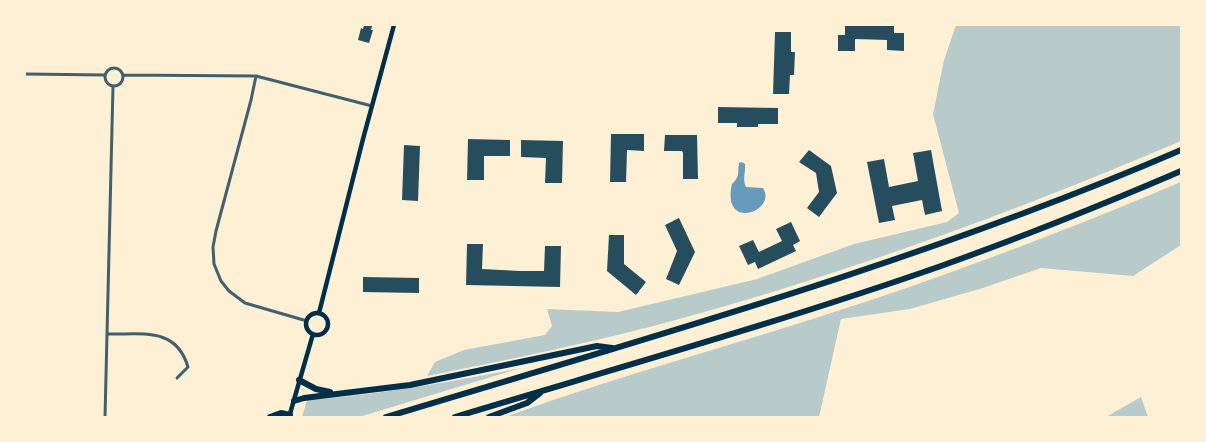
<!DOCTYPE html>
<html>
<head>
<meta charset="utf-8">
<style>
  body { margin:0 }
  #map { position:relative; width:1206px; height:442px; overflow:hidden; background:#fdf0d5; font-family:Roboto,sans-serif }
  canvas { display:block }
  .frame { position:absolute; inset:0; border:26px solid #fdf0d5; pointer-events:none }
</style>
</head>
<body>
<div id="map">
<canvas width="1206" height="442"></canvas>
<div class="frame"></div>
</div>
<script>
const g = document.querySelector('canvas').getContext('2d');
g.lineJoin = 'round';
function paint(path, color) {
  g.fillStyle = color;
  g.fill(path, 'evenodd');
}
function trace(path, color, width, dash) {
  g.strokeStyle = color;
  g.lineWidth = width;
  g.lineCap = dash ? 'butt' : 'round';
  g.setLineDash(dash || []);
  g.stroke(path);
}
const green = new Path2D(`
  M956 25H1181V141C1019 210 853 271 683 318 599 341 513 359 427 376L435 362 464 350 545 335 552 326 547 309 618 312 757 279 854 244 947 222 959 213 933 114 944 60Z
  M1181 182V245L1133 276 1041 268 983 288 910 309 841 319 819 417H505C625 373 749 341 871 300 976 265 1079 225 1181 182Z
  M521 368 359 417H302L307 400C379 395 449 382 521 368Z
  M1141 397 1148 417H1106Z`);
const water = new Path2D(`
  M742 162 745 164C746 172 742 179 746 187L763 188C778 211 721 232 732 184 741 175 737 174 739 163Z`);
const building = new Path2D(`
  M364 25 372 26 371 30H373L369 43 358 40 361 28 363 29Z
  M845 25H894V33H904V51L887 50V40L855 39V51H838V35H845Z
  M775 32H791V52H795L794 75H790L789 94H773Z
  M718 107 778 108V124H758V127H737V123H718Z
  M611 134H644V151L627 150 626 182H610Z
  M665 135H697L698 179H683V153L682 151H664Z
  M468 139 510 140V156H484V180H467Z
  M521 140 563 141 562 183H545L546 158 521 157Z
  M404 145 420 146 418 201 402 200Z
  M809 150 831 166 837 193 819 217 807 208 819 192 816 173 799 162Z
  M931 150 942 211 925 215 922 200 892 206 895 220 879 223 867 162 884 159 889 187 918 181 913 153Z
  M679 218 695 252 679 285 666 279 677 251 665 225Z
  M791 222 800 241 793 245 796 251 758 269 755 262 748 265 739 246 753 240 759 252 782 241 776 229Z
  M609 235H624V264L646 282 636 295 607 271Z
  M467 244H483L482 269 520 271H544L545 246H561L560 287 466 285Z
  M363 277 419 278V293L363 292Z`);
const minor = new Path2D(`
  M105 77a9 9 0 1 1 18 0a9 9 0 1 1-18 0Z
  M25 74 105 75
  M123 75 256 76 372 106
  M256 76 251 100 216 231 213 247 214 264 221 281 229 291 245 303 307 321
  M107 334C141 335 176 326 188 367L177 378
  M105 417 113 86`);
const secondary = new Path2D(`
  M319 313 363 139 394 25
  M306 324a11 11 0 1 1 22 0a11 11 0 1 1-22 0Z
  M289 417 313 334`);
const motorway = new Path2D(`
  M299 380 316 389 330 392
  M294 401 304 398 410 385 597 346 612 348
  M270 417 281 413 290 415
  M386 417C654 336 924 261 1181 150
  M455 417C617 368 781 322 941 266 1022 237 1102 205 1181 171
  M489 417 527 403 540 393`);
paint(green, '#b9caca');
paint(water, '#669bbc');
paint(building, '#264d5e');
trace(minor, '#3f606c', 3);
trace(secondary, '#003049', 4.5);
trace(motorway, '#003049', 6);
</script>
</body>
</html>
